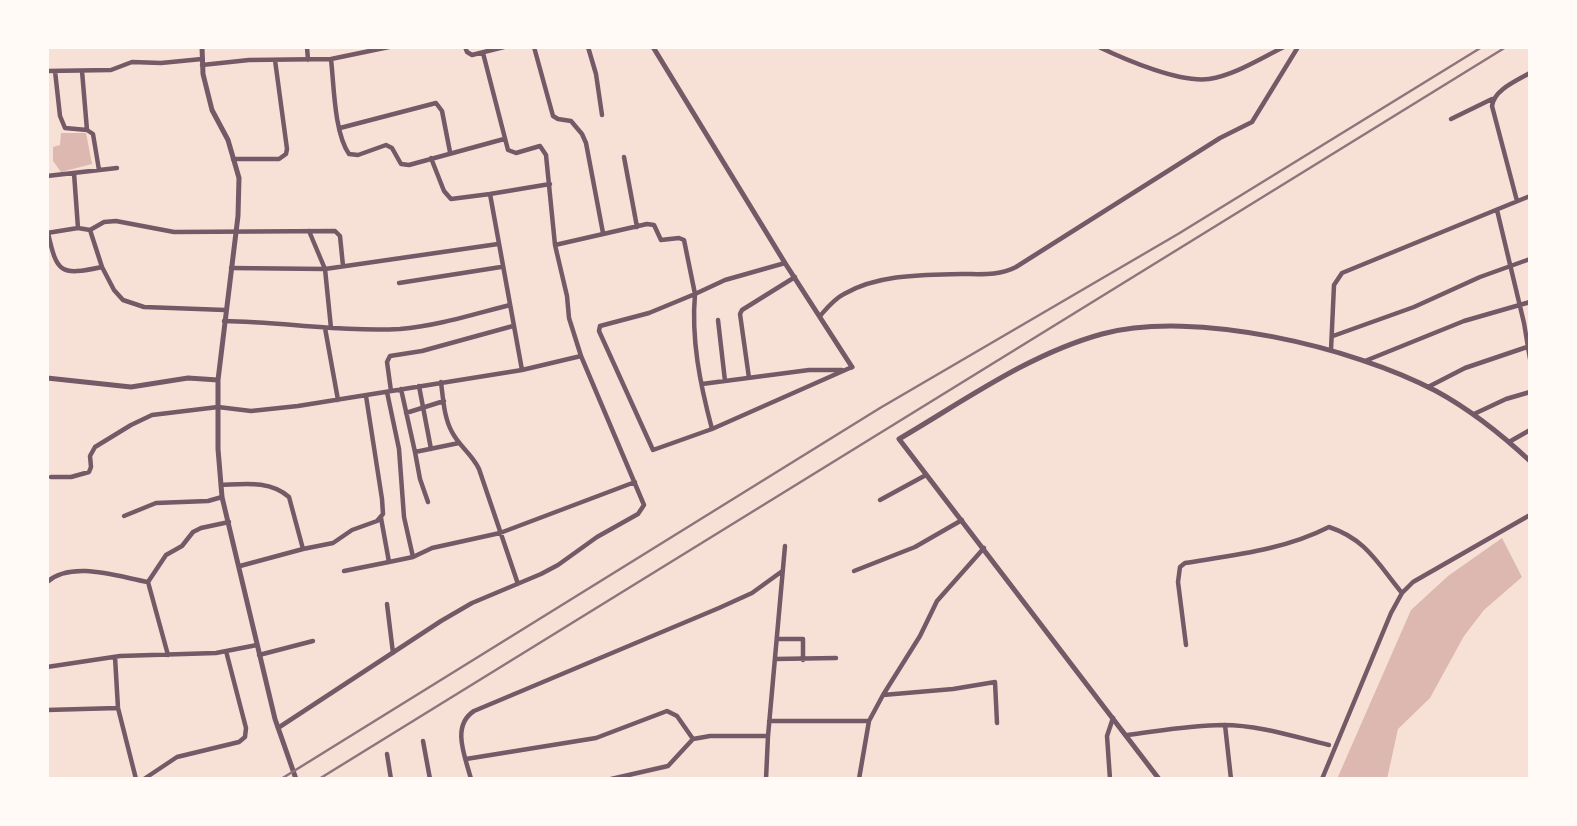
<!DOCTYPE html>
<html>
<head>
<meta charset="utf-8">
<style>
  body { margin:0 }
  #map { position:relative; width:1577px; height:826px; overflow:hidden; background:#f7e1d7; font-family:Poppins,sans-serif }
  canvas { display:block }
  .frame { position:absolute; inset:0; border:49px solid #fffaf5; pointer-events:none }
</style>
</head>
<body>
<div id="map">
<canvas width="1577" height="826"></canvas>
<div class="frame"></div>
</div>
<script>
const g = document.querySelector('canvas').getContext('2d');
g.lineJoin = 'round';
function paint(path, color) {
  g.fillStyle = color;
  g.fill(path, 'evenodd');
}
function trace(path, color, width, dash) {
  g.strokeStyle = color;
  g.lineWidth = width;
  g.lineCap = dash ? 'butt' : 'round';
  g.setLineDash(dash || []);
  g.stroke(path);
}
const water = new Path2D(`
  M61 133H86L92 164 61 172 53 161V147L60 145Z
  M1502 538 1522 577 1484 610 1464 636 1430 698 1398 729 1387 779H1337L1411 610 1448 576Z`);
const minor = new Path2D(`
  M307 47 308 60
  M465 47 467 52 472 55 504 47
  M534 47 553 116 558 119 571 121 582 134 586 143 603 233
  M588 47 596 74 602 115
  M1099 47C1126 60 1180 83 1209 79 1235 75 1261 58 1284 47
  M331 59C334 85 334 132 349 154L358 155 386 145 392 148 401 164 409 165 504 139
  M202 65 249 60 331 59 389 47
  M47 71 111 70 132 62 161 63 202 59
  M55 71 60 116 65 128 87 130 93 134 99 170
  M82 71 87 130
  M1451 119 1492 99
  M340 128 436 103 442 111 450 152
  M624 157 637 227
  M431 158 444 191 451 199 490 194
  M233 159H279L286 154 287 149 275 60
  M74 173 78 228
  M47 176 117 168
  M1517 201 1492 106C1494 90 1516 81 1530 73
  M1497 210 1524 323 1530 359
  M90 230 104 222 116 221 174 232 335 231 340 236 343 266
  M309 231 325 269 331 328
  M47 233 78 228 90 230 102 267 114 290 123 300 144 307 225 310
  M48 233C57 273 60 276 102 267
  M555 245 647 224 654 225 661 240 679 238 684 240 695 294 725 280 785 263
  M231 268 325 269 498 244
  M399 283 501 267
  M820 316C827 308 834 299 844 294 879 274 923 275 962 274 981 274 999 276 1016 267L1220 138 1252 122 1298 47
  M718 320 725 381
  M224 321C283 322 341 332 400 329 437 326 474 314 510 305
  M325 328 338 400
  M1333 336 1414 307 1480 277 1530 259
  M1331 350 1334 285 1342 273 1530 196
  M1365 361 1464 321 1530 302
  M522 370 490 194 550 184
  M749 378 740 314 742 310 795 277
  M441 382C443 398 444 418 452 432 459 446 472 454 479 469L518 584
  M702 384 809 370H842
  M419 386 431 449
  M1428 387 1465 368 1530 346
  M401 389 415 452
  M391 391 387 362 390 356 422 351 513 326
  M387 392 399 449 404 517 413 557 432 548 500 533 635 482
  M406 413 444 401
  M1474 414 1506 399 1530 392
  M712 429C700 384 691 339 695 294L649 313 600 326 599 331 653 450 712 429 852 367
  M1509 442 1530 430
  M51 477H71L89 472 91 467 90 456 95 447 131 425 152 415 218 407 251 411 298 406 522 370 581 356
  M221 485C244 484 270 480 289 497L303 549 333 543 352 530 377 521 383 514 382 499 366 396
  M880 500 926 475
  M428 502 420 479 415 452 459 443
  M124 516 156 503 208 501 222 497
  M381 518 389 562 413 557
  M240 566 303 549
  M344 571 389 562
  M854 571 915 547 962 520
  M47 582C72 560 119 577 148 582L168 655
  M148 582 166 555 182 546 193 532 201 528 229 522
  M387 604 393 653
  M777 639H803V660
  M1186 645 1178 582 1180 567 1185 563C1234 555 1284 550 1329 527 1366 539 1378 564 1402 593
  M259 655 313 641
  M115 657 118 708 136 779
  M775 659 836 658
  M47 667 120 656 216 653 257 645
  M883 695 953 689 995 682 997 723
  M47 710 118 708
  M769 721H869
  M1225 725 1231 779
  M278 728 441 621 472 603 541 574 558 565 597 537 638 514 644 505 581 356 569 318 567 296 555 245 546 155 540 146 516 153 508 150 483 53
  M1127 735C1159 731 1191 725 1223 725 1259 725 1295 737 1329 745
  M423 741 430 779
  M387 754 391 779
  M466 759 596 738 667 711 677 716 693 739
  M144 779 177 757 239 742 245 737 246 728 226 651
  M471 779C465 756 451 726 474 711L719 608 752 593 781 572
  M611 779 668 766 693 739 710 736H768
  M766 779 768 736 785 546
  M859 779 869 721 883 695 920 636 937 601 984 548
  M1110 779 1107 736 1113 718
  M1322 779 1391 613 1402 593 1413 582 1530 515`);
const tertiary = new Path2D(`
  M202 47 203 74 212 110 228 140 239 178 238 216 218 380V449L222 497 275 719 296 779
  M653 47 785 263 852 367
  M47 378 131 387 188 378 218 380
  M1159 779 899 439C964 401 1029 354 1102 334 1194 309 1353 347 1436 391 1471 410 1501 434 1530 461`);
const rail = new Path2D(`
  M281 779 880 408 1178 234 1482 47
  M319 779 1506 47`);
paint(water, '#dcb8b0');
trace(minor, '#755966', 4.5);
trace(tertiary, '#755966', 5);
trace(rail, '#8f747c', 2.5);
</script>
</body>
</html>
